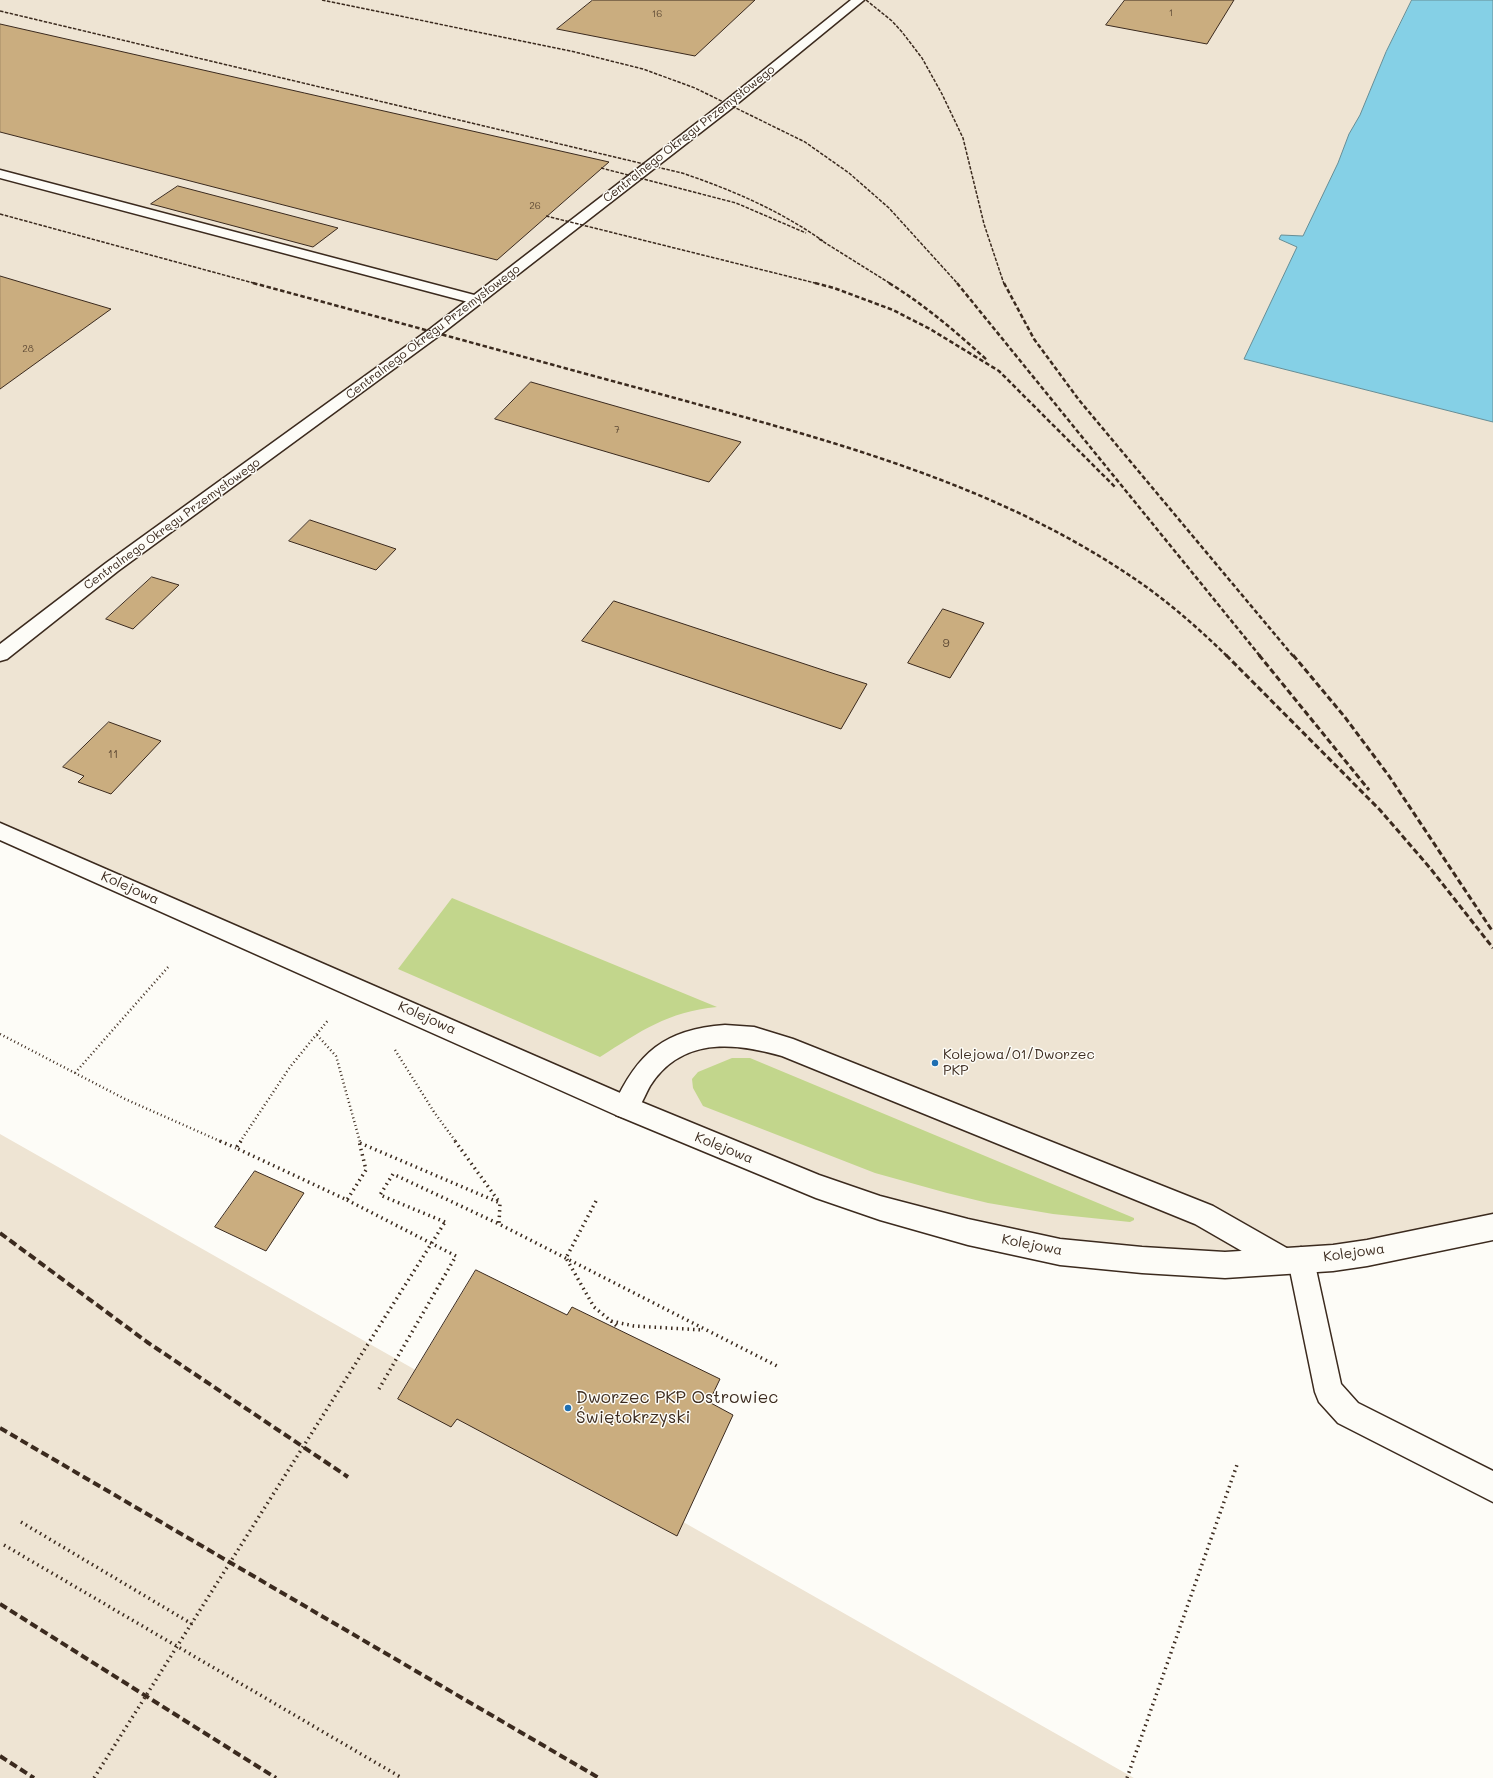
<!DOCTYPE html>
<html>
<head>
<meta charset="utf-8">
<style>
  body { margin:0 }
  canvas { display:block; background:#fdfcf7 }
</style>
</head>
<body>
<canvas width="1493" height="1778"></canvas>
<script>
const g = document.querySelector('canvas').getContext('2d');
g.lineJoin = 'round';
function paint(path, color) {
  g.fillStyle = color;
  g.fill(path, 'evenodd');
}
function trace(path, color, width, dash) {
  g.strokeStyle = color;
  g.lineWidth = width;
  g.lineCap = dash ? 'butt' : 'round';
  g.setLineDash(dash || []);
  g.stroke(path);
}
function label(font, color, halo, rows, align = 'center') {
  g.font = font + ' Mali,sans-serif';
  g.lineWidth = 3;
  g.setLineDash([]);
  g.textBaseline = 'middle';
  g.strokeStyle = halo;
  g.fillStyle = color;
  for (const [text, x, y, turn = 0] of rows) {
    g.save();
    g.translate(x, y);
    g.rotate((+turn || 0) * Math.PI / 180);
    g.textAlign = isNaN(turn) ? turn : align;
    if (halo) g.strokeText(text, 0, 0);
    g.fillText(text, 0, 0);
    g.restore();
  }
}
const built = new Path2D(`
  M0 0H1493V1227L1367 1253 1142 1260 880 1208 0 831Z
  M0 1134 1134 1778H0Z`);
const green = new Path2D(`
  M452 898 717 1007C667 1012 641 1031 600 1057L398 969Z
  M732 1058H750L1134 1218V1220L1130 1222 1053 1214 988 1203 947 1193 875 1173 703 1106 693 1088 692 1079 698 1072Z`);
const water = new Path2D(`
  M1412 0H1493V422L1244 359 1297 247 1279 239 1281 235 1303 236 1338 163 1349 134 1360 115 1386 52Z`);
const building = new Path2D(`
  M593 0H755L695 56 557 29Z
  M1125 0H1234L1207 44 1106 25Z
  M0 24 609 162 497 260 0 132Z
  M178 186 338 228 313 247 151 204Z
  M0 276 111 309 0 389Z
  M531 382 741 442 709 482 495 419Z
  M310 520 396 549 376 570 289 541Z
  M152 577 179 585 133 629 106 619Z
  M614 601 835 674 867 684 841 729 582 641Z
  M943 609 984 623 950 678 908 663Z
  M109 722 161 741 111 794 78 782 84 776 63 767Z
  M255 1171 304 1193 266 1251 215 1227Z
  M476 1270 567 1315 572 1307 720 1379 709 1402 733 1415 677 1536 457 1419 451 1427 398 1399Z`);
const pathFar1 = new Path2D(`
  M0 1034 125 1099 222 1142
  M317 1035 336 1056 360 1142
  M395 1050 434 1112 456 1142
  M75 1073 169 966
  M240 1142 290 1067 329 1019`);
const path = new Path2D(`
  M220 1141 236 1148
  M241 1141 236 1148 347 1200 366 1170 359 1141
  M455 1141 500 1203
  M360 1143 500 1203 499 1224
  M347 1200 456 1256 379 1389
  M596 1201 566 1258 594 1307 611 1321 634 1326 703 1330
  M445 1222 380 1195 393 1174 499 1224 777 1366
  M611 1321 619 1328
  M21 1522 192 1624
  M4 1545 402 1778
  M1127 1778 1238 1462`);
const service = new Path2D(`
  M0 170 482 297 484 300 482 303H472L0 178Z
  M725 1025 754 1027 793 1039 1213 1206 1292 1251 1301 1247 1310 1251 1314 1260 1341 1384 1358 1403 1493 1471V1502L1338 1423 1319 1402 1315 1392 1290 1270 1282 1273 1273 1269 1195 1224 782 1056C734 1042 681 1037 650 1086 646 1093 639 1110 634 1115 632 1116 627 1117 625 1118L616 1115 613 1107C637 1053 665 1029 725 1025Z`);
const minor = new Path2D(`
  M851 0H864L732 108 440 335 118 571 7 659 0 661V644L106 563 430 329 724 102Z
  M0 823 634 1099 819 1175 880 1196 968 1219 1060 1239 1142 1247 1225 1252 1333 1245 1367 1240 1493 1214V1240L1367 1266 1333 1271 1225 1278 1142 1273 1060 1265 968 1245 880 1220 816 1198 616 1115 0 840Z`);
const railFar3 = new Path2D(`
  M322 0 575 52 643 69 695 88 805 142 849 173 889 208 958 284
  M866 0 892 21 902 32 922 58 942 94 963 138 984 224 1004 284
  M0 11 682 173C732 190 779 210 823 241
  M601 168 736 203 806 233
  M0 214 257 284
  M546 216 819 284
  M819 239 891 284`);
const railFar2 = new Path2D(`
  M253 283C383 318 512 354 642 389 808 435 983 477 1129 575 1164 598 1196 626 1227 656
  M815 283 834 288 893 310 930 329 999 371 1115 487
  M889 283C926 306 955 331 987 360
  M957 283 1260 656
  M1004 283 1034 339 1079 400 1293 656`);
const railFar1 = new Path2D(`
  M1226 655 1380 810 1430 868 1493 948
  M1259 655 1369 790
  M1293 655 1344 716 1389 776 1493 932`);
const rail = new Path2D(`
  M0 1233 147 1342 348 1477
  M0 1428 599 1778
  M0 1604 276 1778
  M0 1756 34 1778`);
const pathBridge = new Path2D(`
  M94 1778 445 1222`);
const markers = [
  [935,1063,4,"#1f6fb2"],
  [568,1408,4,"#1f6fb2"]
];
const farNumbernames = [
  ["1",1171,13],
  ["16",657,14],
  ["26",535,206],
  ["28",28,349],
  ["7",617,430]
];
const farStreetnames = [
  ["Centralnego Okręgu Przemysłowego",689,134,-38],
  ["Centralnego Okręgu Przemysłowego",433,332,-37],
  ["Centralnego Okręgu Przemysłowego",172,524,-36]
];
const numberNames = [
  ["9",946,643],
  ["11",113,754]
];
const streetNames = [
  ["Kolejowa",130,888,24],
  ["Kolejowa",427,1018,24],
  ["Kolejowa",724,1148,22],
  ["Kolejowa",1032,1245,11],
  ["Kolejowa",1354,1253,-8]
];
const poiNames = [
  ["Kolejowa/01/Dworzec",943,1055],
  ["PKP",943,1071]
];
const nearPoinames = [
  ["Dworzec PKP Ostrowiec",576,1398],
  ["Świętokrzyski",576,1418]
];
paint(built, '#eee4d3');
paint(green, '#c2d68c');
paint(water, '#85d0e6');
trace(water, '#678e96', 1);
paint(building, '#caad7f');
trace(building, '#3b2a1e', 1);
trace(service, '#3b2a1e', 3);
trace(minor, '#3b2a1e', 3);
trace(pathFar1, '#3b2a1e', 2.5, [1, 3]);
trace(path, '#3b2a1e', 3.5, [1.5, 4]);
paint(service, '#fdfcf7');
paint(minor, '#fdfcf7');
trace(railFar3, '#3b2a1e', 1.5, [3.5, 1.5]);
trace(railFar2, '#3b2a1e', 2.5, [4.5, 2.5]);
trace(railFar1, '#3b2a1e', 3, [6, 3]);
trace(rail, '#3b2a1e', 4, [8, 4]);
trace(pathBridge, '#3b2a1e', 3.5, [1.5, 4]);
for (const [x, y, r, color] of markers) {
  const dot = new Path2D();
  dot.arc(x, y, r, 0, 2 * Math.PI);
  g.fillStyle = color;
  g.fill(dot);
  trace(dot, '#fdfcf7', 1.5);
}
label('10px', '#5f4b36', null, farNumbernames);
label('12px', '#3b2a1e', '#fdfcf7', farStreetnames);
label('12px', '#5f4b36', null, numberNames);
label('14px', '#3b2a1e', '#fdfcf7', streetNames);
label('14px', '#3b2a1e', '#fdfcf7', poiNames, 'left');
label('17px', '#3b2a1e', '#fdfcf7', nearPoinames, 'left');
</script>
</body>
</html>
